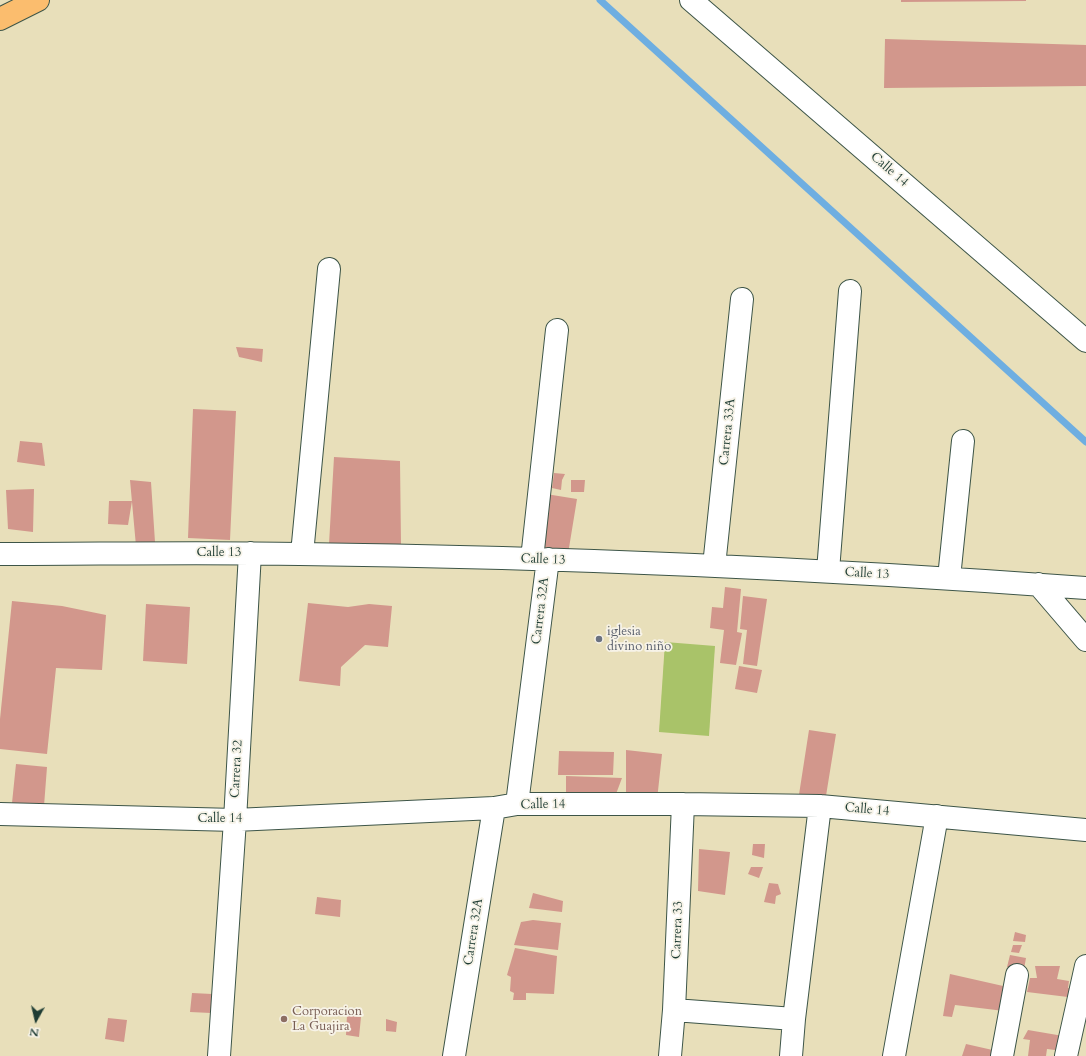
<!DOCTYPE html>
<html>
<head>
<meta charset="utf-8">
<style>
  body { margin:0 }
  #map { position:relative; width:1086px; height:1056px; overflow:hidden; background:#e8dfba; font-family:Cardo,serif }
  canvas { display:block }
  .north { position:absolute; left:16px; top:1000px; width:40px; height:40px; -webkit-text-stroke:3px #f7f3e8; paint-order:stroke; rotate:188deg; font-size:11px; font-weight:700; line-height:16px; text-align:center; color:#1f3d34 }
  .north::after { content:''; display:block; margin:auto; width:14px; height:18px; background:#1f3d34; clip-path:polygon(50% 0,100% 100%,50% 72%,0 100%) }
</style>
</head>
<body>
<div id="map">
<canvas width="1086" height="1056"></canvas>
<div class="north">N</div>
</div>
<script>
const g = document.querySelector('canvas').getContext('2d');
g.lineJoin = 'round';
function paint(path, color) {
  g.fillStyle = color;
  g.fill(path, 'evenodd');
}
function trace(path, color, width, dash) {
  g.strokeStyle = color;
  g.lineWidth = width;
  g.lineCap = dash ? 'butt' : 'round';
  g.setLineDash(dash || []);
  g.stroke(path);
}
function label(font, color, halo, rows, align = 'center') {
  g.font = font + ' Cardo,serif';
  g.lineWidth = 3.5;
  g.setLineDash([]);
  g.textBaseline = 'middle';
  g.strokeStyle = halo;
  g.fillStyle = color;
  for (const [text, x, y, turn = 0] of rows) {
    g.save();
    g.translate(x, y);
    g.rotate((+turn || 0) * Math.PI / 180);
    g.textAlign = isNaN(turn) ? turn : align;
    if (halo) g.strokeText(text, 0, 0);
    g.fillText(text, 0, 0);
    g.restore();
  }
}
const green = new Path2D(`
  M665 642 715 646 709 736 659 732Z`);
const stream = new Path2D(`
  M600 0 1086 442`);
const building = new Path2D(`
  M901 0H1026V1L901 2Z
  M885 39 1086 45V86L884 88Z
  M236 347 263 349 262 362 239 357Z
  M193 409 236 411 230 540 188 538Z
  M20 441 42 443 45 466 17 462Z
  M334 457 400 461 401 545 329 544Z
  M554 473 565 474 562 480 561 490 552 488Z
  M130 480 151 482 155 542 136 546Z
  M571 480H585L584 492H571Z
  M34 489 33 532 8 529 6 490Z
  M546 494 577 499 568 554 538 549Z
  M109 501H132L128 525 108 524Z
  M725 587 741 589 737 632 742 633 736 665 720 663 724 630 710 628 712 607 723 608Z
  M743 596 767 599 757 666 743 664 747 630 740 629Z
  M12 601 62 606 106 615 102 670 56 668 47 754 0 749V719Z
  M308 603 348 607 369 604 392 606 388 647 365 645 341 667 340 686 299 681Z
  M146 604 190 607 187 664 143 661Z
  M739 666 762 670 757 693 735 689Z
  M809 730 836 734 825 802 798 801Z
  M626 750 662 754 657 800 626 803Z
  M559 751 614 752 613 775H558Z
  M16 764 47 767 44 806 12 803Z
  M566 776 622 778 613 802 566 792Z
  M753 844H765L764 858 752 855Z
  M699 849 730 852 725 895 698 891Z
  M751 867H763L759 878 748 874Z
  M769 883 778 884 781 894 776 896 775 904 764 902Z
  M533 893 563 901 562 912 529 908Z
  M317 897 341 900 340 917 315 914Z
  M533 920 561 923 558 950 514 945 521 922Z
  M1015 932 1026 935 1025 942 1013 941Z
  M1013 945H1022L1019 953 1011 952Z
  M515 948 557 956 554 994 526 993V1000H513L514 993 510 991 511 977 507 975Z
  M1010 955 1026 958 1024 969 1007 967Z
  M1035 966H1060L1057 979 1069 981 1068 988 1078 989 1076 998 1027 992 1030 978H1037Z
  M950 974 1012 988 1004 1011 955 1005 952 1017 943 1016Z
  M192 993 212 994 211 1013 190 1012Z
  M347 1015 361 1017 359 1037 346 1035Z
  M108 1018 127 1020 124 1042 105 1039Z
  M386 1019 397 1022 396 1032 386 1031Z
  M1028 1030 1069 1037 1063 1051 1047 1049 1046 1056H1028L1030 1040 1023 1039Z
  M966 1044 997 1051 996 1056H962Z`);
const minor = new Path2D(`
  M691 0 1086 341
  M0 554C100 554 200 552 300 554 563 557 825 569 1086 588
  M302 554 329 269
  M532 559 557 330
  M714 566 742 299
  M828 571 850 291
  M949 578 963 441
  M1038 584 1086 640
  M517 804 548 559
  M0 814 235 820 494 808 517 804H683L820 806 1086 830
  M674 1010 794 1019
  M219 1056 235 820 250 553
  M454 1056 494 808
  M670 1056 674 1010 683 804
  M791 1056 794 1019 820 806
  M894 1056 937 816
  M1002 1056 1017 975
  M1066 1056 1086 966`);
const highway = new Path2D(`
  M0 19 38 0`);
const markers = [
  [599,639,4,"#6b7280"],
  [284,1019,4,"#8d6e63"]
];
const streetNames = [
  ["Calle 14",889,170,41],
  ["Carrera 33A",728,432,-84],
  ["Calle 13",219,553],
  ["Calle 13",543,560,2],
  ["Calle 13",867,574,3],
  ["Carrera 32A",541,611,-83],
  ["Carrera 32",237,769,-87],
  ["Calle 14",543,805,-1],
  ["Calle 14",867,810,5],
  ["Calle 14",220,819],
  ["Carrera 33",678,930,-88],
  ["Carrera 32A",474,932,-81]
];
const worshipNames = [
  ["iglesia",607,632],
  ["divino niño",607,647]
];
const educationNames = [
  ["Corporacion",292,1012],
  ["La Guajira",292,1027]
];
paint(green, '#a9c369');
trace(stream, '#6eaee1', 7);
paint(building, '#d2978c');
trace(minor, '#3d5548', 24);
trace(highway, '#3d5548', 24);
trace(minor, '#fff', 22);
trace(highway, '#fbbd6e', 22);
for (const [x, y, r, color] of markers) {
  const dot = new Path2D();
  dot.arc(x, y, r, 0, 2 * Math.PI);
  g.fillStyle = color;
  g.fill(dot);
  trace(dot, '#f7f3e8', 1.5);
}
label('13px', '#1f3d34', '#f7f3e8', streetNames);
label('13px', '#5b616d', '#f7f3e8', worshipNames, 'left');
label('13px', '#785e54', '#f7f3e8', educationNames, 'left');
</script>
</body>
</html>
